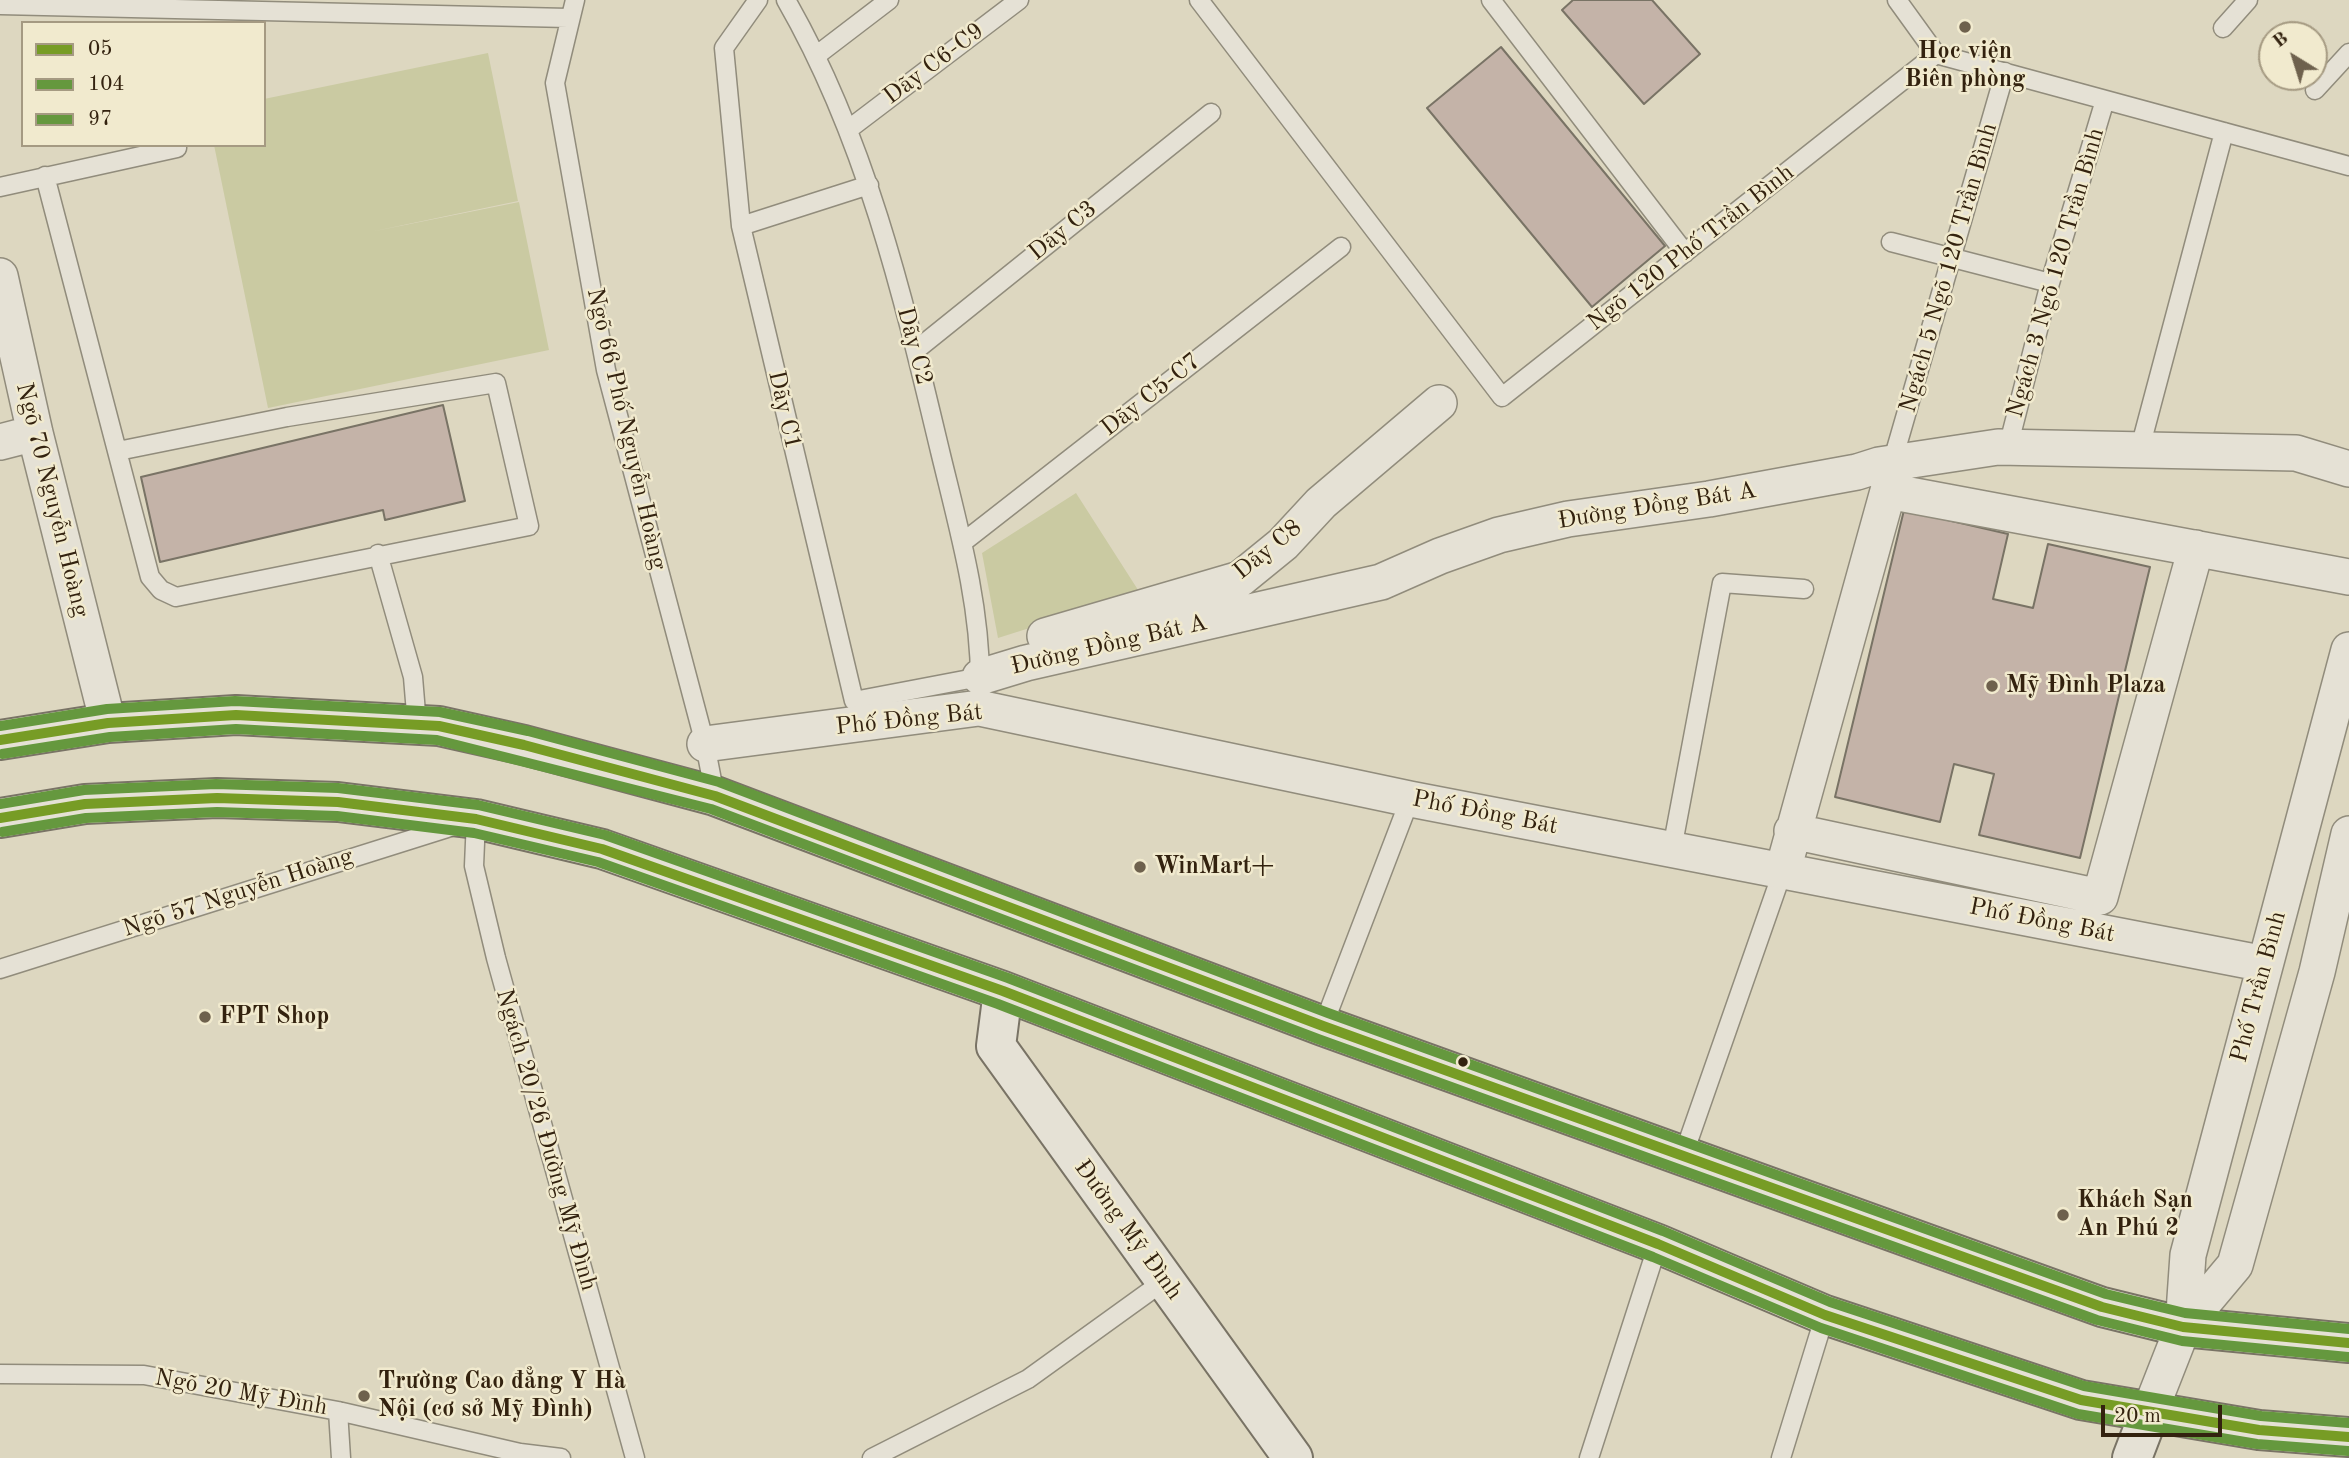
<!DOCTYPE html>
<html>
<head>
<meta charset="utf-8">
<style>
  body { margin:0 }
  #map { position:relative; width:2349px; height:1458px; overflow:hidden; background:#ddd7c0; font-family:"Old Standard TT",serif }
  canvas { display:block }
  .legend { position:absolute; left:21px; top:21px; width:245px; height:126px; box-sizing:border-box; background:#f1eace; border:2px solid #a59a82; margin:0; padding:9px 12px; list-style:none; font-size:21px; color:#33220f }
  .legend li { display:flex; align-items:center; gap:14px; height:35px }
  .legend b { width:35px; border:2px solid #a59a82 }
  .north { position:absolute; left:2258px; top:21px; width:70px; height:70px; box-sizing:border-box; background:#f1eace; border:2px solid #a59a82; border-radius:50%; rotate:322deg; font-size:19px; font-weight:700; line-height:28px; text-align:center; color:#33220f }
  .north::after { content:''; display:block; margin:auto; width:24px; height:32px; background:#6e614d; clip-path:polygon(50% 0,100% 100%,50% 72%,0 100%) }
  .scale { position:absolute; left:2101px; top:1405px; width:121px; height:32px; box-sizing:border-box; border:4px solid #33220f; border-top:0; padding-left:9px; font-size:21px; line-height:24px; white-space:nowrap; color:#33220f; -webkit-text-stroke:5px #f1eace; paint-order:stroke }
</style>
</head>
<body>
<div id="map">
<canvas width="2349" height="1458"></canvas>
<ul class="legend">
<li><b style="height:9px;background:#779c25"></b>05</li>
<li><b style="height:9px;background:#65983e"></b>104</li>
<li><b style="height:9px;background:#65983e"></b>97</li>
</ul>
<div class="north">B</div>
<div class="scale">20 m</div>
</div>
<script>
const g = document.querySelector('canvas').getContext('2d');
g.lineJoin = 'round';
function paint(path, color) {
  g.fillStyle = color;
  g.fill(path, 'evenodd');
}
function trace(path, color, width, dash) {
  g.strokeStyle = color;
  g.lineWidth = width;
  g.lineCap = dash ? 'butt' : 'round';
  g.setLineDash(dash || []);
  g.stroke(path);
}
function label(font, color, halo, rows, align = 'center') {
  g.font = font + ' "Old Standard TT",serif';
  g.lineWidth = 5;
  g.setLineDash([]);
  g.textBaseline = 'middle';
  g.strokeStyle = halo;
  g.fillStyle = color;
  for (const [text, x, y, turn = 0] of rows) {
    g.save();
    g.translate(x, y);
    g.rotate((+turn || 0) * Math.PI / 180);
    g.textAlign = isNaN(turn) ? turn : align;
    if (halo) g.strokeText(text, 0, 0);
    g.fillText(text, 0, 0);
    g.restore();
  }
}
const green = new Path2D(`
  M488 53 518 201 370 232 519 202 549 350 268 408 214 145H264V99Z
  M1076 493 1140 593 998 638 982 553Z`);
const building = new Path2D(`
  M1573 0H1652L1700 54 1644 104 1562 10Z
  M1501 47 1665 246 1592 307 1427 108Z
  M443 405 465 501 385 520 383 510 160 562 141 477Z
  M1904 510 2008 534 1993 599 2033 608 2048 544 2150 567 2080 858 1979 835 1994 774 1954 764 1940 822 1835 797Z`);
const lane = new Path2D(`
  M575 0 555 83 606 370 705 744 715 796
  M758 0 724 48 741 226 854 701 980 677
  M786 0C866 139 903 296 940 451 958 526 980 602 980 680
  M1199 0 1502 397 1936 54 2349 166
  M1491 0 1685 253
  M1897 0 1936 54
  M0 5 568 18
  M2223 28 2248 0
  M817 55 889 0
  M2315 90 2349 53
  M849 129 1019 0
  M45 176 150 577 161 590 176 597 529 526 496 383 287 417 118 451
  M0 187 177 148
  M741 226 869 185
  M1891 242 2050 283
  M916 350 1211 113
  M2008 447 2050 283 2105 100
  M2140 448 2224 132
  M1892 463 2005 72
  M962 543 1341 247
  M378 554 413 677 417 725
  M1672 849 1722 583 1804 589
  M0 969 476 819 474 866 496 958 635 1458
  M1323 1026 1410 799
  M1683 1156 1783 870
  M0 1374 144 1375 338 1411 520 1453 561 1458
  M338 1411 341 1458
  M872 1458 1028 1379 1164 1281
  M1589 1458 1658 1244
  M1781 1458 1825 1315`);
const street = new Path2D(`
  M0 276 35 433 108 723
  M0 442 35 433
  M1045 636 1240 579 1283 544 1321 503 1439 403
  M980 677 1026 663 1381 582 1440 556 1499 535 1568 519 1709 499 1857 472 1879 465 1998 447 2296 453 2349 469
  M705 744 979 708 1410 799 2265 964
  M1792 831 2100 897 2196 548
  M1783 870 1888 491 2349 577
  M2183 1327 2235 1265 2317 972 2349 834
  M2150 1411 2183 1327 2188 1255 2349 650`);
const secondary = new Path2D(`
  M0 740 108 723 236 715 439 726 524 745 715 796 1323 1026 2102 1307 2183 1327 2349 1343
  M0 818 85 804 217 798 338 802 476 819 602 849 1003 991 1658 1244 1825 1315 2081 1400 2259 1430 2349 1437
  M1003 991 996 1046 1293 1458
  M2132 1458 2150 1411`);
const bus1 = new Path2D(`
  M0 740 108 723 236 715 439 726 524 745 715 796 1323 1026 2102 1307 2183 1327 2349 1343
  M0 818 85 804 217 798 338 802 476 819 602 849 1003 991 1658 1244 1825 1315 2081 1400 2259 1430 2349 1437`);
const bus2 = new Path2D(`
  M2 754 110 737 236 729 437 740 711 809 1318 1039 2097 1320 2182 1341 2348 1357
  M2 832 86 818 217 812 337 816 474 833 598 862 998 1004 1653 1257 1821 1328 2078 1414 2257 1444 2348 1451`);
const bus3 = new Path2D(`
  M0 726 107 709 235 701 440 712 528 731 719 782 1328 1013 2106 1294 2185 1313 2349 1329
  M0 804 84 790 216 784 338 788 478 805 605 835 1008 978 1663 1231 1830 1302 2084 1386 2261 1416 2349 1423`);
const markers = [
  [1965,27,7,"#6e614d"],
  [1992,686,7,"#6e614d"],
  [1140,867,7,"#6e614d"],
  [205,1017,7,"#6e614d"],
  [1463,1062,6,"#33220f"],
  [2063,1215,7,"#6e614d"],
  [364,1396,7,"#6e614d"]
];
const poiNames = [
  ["Học viện",1965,52,"center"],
  ["Biên phòng",1965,80,"center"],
  ["Mỹ Đình Plaza",2006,686],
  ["WinMart+",1154,867],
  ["FPT Shop",219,1017],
  ["Khách Sạn",2077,1201],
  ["An Phú 2",2077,1229],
  ["Trường Cao đẳng Y Hà",378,1382],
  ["Nội (cơ sở Mỹ Đình)",378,1410]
];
const streetNames = [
  ["Dãy C6-C9",934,64,-37],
  ["Dãy C3",1063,231,-39],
  ["Ngõ 120 Phố Trần Bình",1691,248,-38],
  ["Ngách 5 Ngõ 120 Trần Bình",1949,268,-74],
  ["Ngách 3 Ngõ 120 Trần Bình",2056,273,-74],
  ["Dãy C2",914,346,75],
  ["Dãy C5-C7",1151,395,-38],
  ["Dãy C1",784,410,77],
  ["Ngõ 66 Phố Nguyễn Hoàng",626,429,77],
  ["Ngõ 70 Nguyễn Hoàng",52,500,76],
  ["Đường Đồng Bát A",1657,506,-9],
  ["Dãy C8",1268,550,-39],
  ["Đường Đồng Bát A",1109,645,-13],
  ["Phố Đồng Bát",909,720,-6],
  ["Phố Đồng Bát",1485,813,11],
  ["Ngõ 57 Nguyễn Hoàng",238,893,-18],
  ["Phố Đồng Bát",2042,921,11],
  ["Phố Trần Bình",2259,987,-75],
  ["Ngách 20/26 Đường Mỹ Đình",546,1140,74],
  ["Đường Mỹ Đình",1128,1230,54],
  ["Ngõ 20 Mỹ Đình",241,1393,10]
];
paint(green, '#cacaa2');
paint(building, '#c4b3a8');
trace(building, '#797365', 2);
trace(lane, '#918c7c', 21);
trace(street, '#918c7c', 38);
trace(secondary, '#797365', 42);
trace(lane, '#e5e1d5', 18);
trace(street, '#e5e1d5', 35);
trace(secondary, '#e5e1d5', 38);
trace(bus1, '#779c25', 10);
trace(bus2, '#65983e', 10);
trace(bus3, '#65983e', 10);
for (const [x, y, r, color] of markers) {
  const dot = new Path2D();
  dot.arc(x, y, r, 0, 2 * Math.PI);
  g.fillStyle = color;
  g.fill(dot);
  trace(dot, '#f1eace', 2.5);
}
label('bold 24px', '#33220f', '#f1eace', poiNames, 'left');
label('24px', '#33220f', '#f1eace', streetNames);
</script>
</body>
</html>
